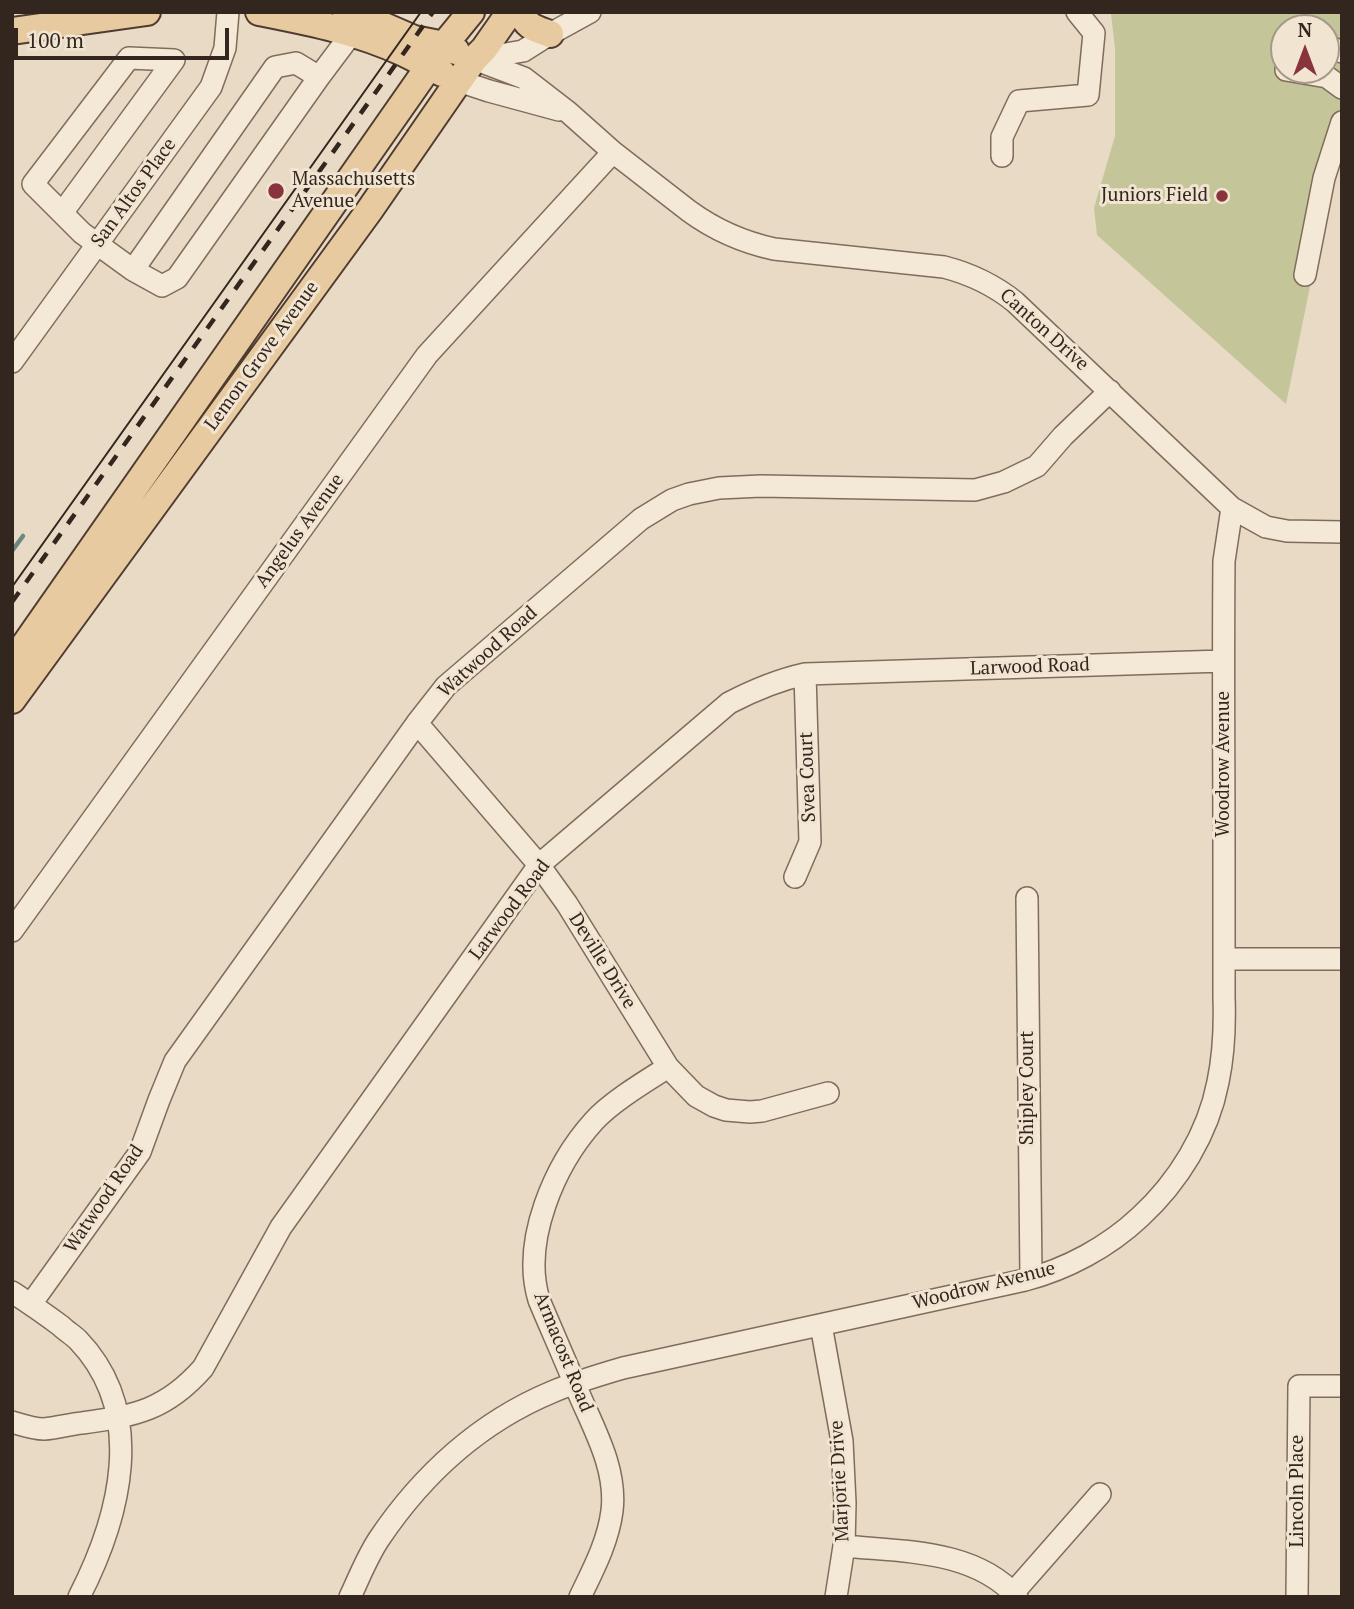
<!DOCTYPE html>
<html>
<head>
<meta charset="utf-8">
<style>
  body { margin:0 }
  #map { position:relative; width:1354px; height:1609px; overflow:hidden; background:#e8dac4; font-family:"PT Serif",serif }
  canvas { display:block }
  .frame { position:absolute; inset:0; border:14px solid #32261f; pointer-events:none }
  .north { position:absolute; left:1270px; top:14px; width:70px; height:70px; box-sizing:border-box; background:#f1e5d2; border:2px solid #a5998a; border-radius:50%; rotate:0deg; font-size:19px; font-weight:700; line-height:28px; text-align:center; color:#32261f }
  .north::after { content:''; display:block; margin:auto; width:24px; height:32px; background:#89333c; clip-path:polygon(50% 0,100% 100%,50% 72%,0 100%) }
  .scale { position:absolute; left:14px; top:28px; width:215px; height:32px; box-sizing:border-box; border:4px solid #32261f; border-top:0; padding-left:9px; font-size:21px; line-height:24px; white-space:nowrap; color:#32261f; -webkit-text-stroke:5px #f1e5d2; paint-order:stroke }
</style>
</head>
<body>
<div id="map">
<canvas width="1354" height="1609"></canvas>
<div class="frame"></div>
<div class="north">N</div>
<div class="scale">100 m</div>
</div>
<script>
const g = document.querySelector('canvas').getContext('2d');
g.lineJoin = 'round';
function paint(path, color) {
  g.fillStyle = color;
  g.fill(path, 'evenodd');
}
function trace(path, color, width, dash) {
  g.strokeStyle = color;
  g.lineWidth = width;
  g.lineCap = dash ? 'butt' : 'round';
  g.setLineDash(dash || []);
  g.stroke(path);
}
function label(font, color, halo, rows, align = 'center') {
  g.font = font + ' "PT Serif",serif';
  g.lineWidth = 6;
  g.setLineDash([]);
  g.textBaseline = 'middle';
  g.strokeStyle = halo;
  g.fillStyle = color;
  for (const [text, x, y, turn = 0] of rows) {
    g.save();
    g.translate(x, y);
    g.rotate((+turn || 0) * Math.PI / 180);
    g.textAlign = isNaN(turn) ? turn : align;
    if (halo) g.strokeText(text, 0, 0);
    g.fillText(text, 0, 0);
    g.restore();
  }
}
const green = new Path2D(`
  M1116 12H1342V130L1286 404 1097 235 1094 208 1115 136V48L1111 14ZM1284 28H1326V70H1284Z`);
const stream = new Path2D(`
  M12 551 23 536`);
const minor = new Path2D(`
  M1326 45 1342 52
  M474 59 524 78 568 112 613 152 689 211C715 230 742 242 774 249L944 267C971 274 994 285 1015 302L1232 508 1266 527 1287 531 1342 532
  M476 59 523 51 550 34 590 12
  M1286 70 1327 77 1342 88
  M319 77 296 63 275 67 133 270 162 286 177 278 319 77 352 33
  M459 81 489 91 559 110
  M1002 156V137L1019 101 1088 95 1094 33 1077 12
  M62 213 174 60 129 58 33 184 82 233 133 270
  M1305 275 1324 178 1342 122
  M12 362 211 87 225 48 228 12
  M417 723 539 865 567 904 668 1067 696 1096 714 1106 726 1110 750 1112 762 1111 828 1093
  M795 877 810 842 805 674
  M1027 898 1031 1278
  M12 931 427 355 613 152
  M1225 959H1342
  M12 1292C29 1303 45 1314 61 1326 66 1331 73 1335 78 1340 148 1413 120 1517 79 1597
  M31 1304 140 1152 159 1100 175 1061 417 723 446 686 641 519 672 500 689 494 719 488 761 486 975 490 1004 482 1037 466 1063 436 1110 391
  M821 1325 842 1441 845 1503 844 1546 836 1597
  M12 1422C22 1425 34 1429 44 1429 57 1428 70 1424 82 1423 135 1416 166 1410 203 1368L281 1227 539 865 729 703C754 690 778 680 805 674L1223 661
  M844 1546C903 1552 974 1549 1017 1597
  M1013 1593 1100 1494
  M350 1597C359 1578 367 1557 379 1539 422 1475 480 1422 552 1392 575 1382 599 1375 623 1368L1025 1280C1067 1269 1108 1247 1140 1217 1178 1182 1208 1134 1218 1082 1224 1053 1225 1025 1224 997 1224 953 1224 908 1224 864 1224 763 1223 662 1224 561L1232 508
  M580 1597C593 1570 608 1542 612 1511 617 1470 595 1431 579 1394 566 1362 552 1331 539 1300 521 1241 555 1164 594 1121 611 1102 646 1081 668 1067
  M1297 1597 1299 1386H1342`);
const major = new Path2D(`
  M259 12C309 22 357 31 404 53 417 59 429 67 442 73
  M346 12 363 17 414 39 444 45 456 51
  M522 12C525 27 537 29 550 34
  M12 31 147 12
  M12 663 444 45 471 12
  M12 700 369 211 474 59 484 49 510 12`);
const tram = new Path2D(`
  M12 587 421 12`);
const rail = new Path2D(`
  M12 602 433 12`);
const markers = [
  [276,191,9,"#89333c"],
  [1222,196,7,"#89333c"]
];
const poiNames = [
  ["Massachusetts",292,180],
  ["Avenue",292,202],
  ["Juniors Field",1208,196,"right"]
];
const streetNames = [
  ["San Altos Place",134,193,-54],
  ["Canton Drive",1044,330,42],
  ["Lemon Grove Avenue",262,356,-54],
  ["Angelus Avenue",300,531,-54],
  ["Watwood Road",488,652,-42],
  ["Larwood Road",1030,667,-2],
  ["Woodrow Avenue",1224,764,-90],
  ["Svea Court",808,777,-92],
  ["Larwood Road",510,910,-53],
  ["Deville Drive",602,961,58],
  ["Shipley Court",1028,1088,-90],
  ["Watwood Road",104,1199,-56],
  ["Woodrow Avenue",984,1286,-14],
  ["Armacost Road",563,1352,68],
  ["Marjorie Drive",840,1481,-93],
  ["Lincoln Place",1298,1491,-90]
];
paint(green, '#c4c599');
trace(stream, '#6d897f', 4.5);
trace(minor, '#816c5c', 24);
trace(major, '#4f3c30', 30);
trace(minor, '#f4e8d6', 21);
trace(major, '#e8caa0', 26);
trace(tram, '#32261f', 2);
trace(rail, '#32261f', 4.5, [12, 12]);
for (const [x, y, r, color] of markers) {
  const dot = new Path2D();
  dot.arc(x, y, r, 0, 2 * Math.PI);
  g.fillStyle = color;
  g.fill(dot);
  trace(dot, '#f1e5d2', 2.5);
}
label('19px', '#32261f', '#f1e5d2', poiNames, 'left');
label('19px', '#32261f', '#f1e5d2', streetNames);
</script>
</body>
</html>
